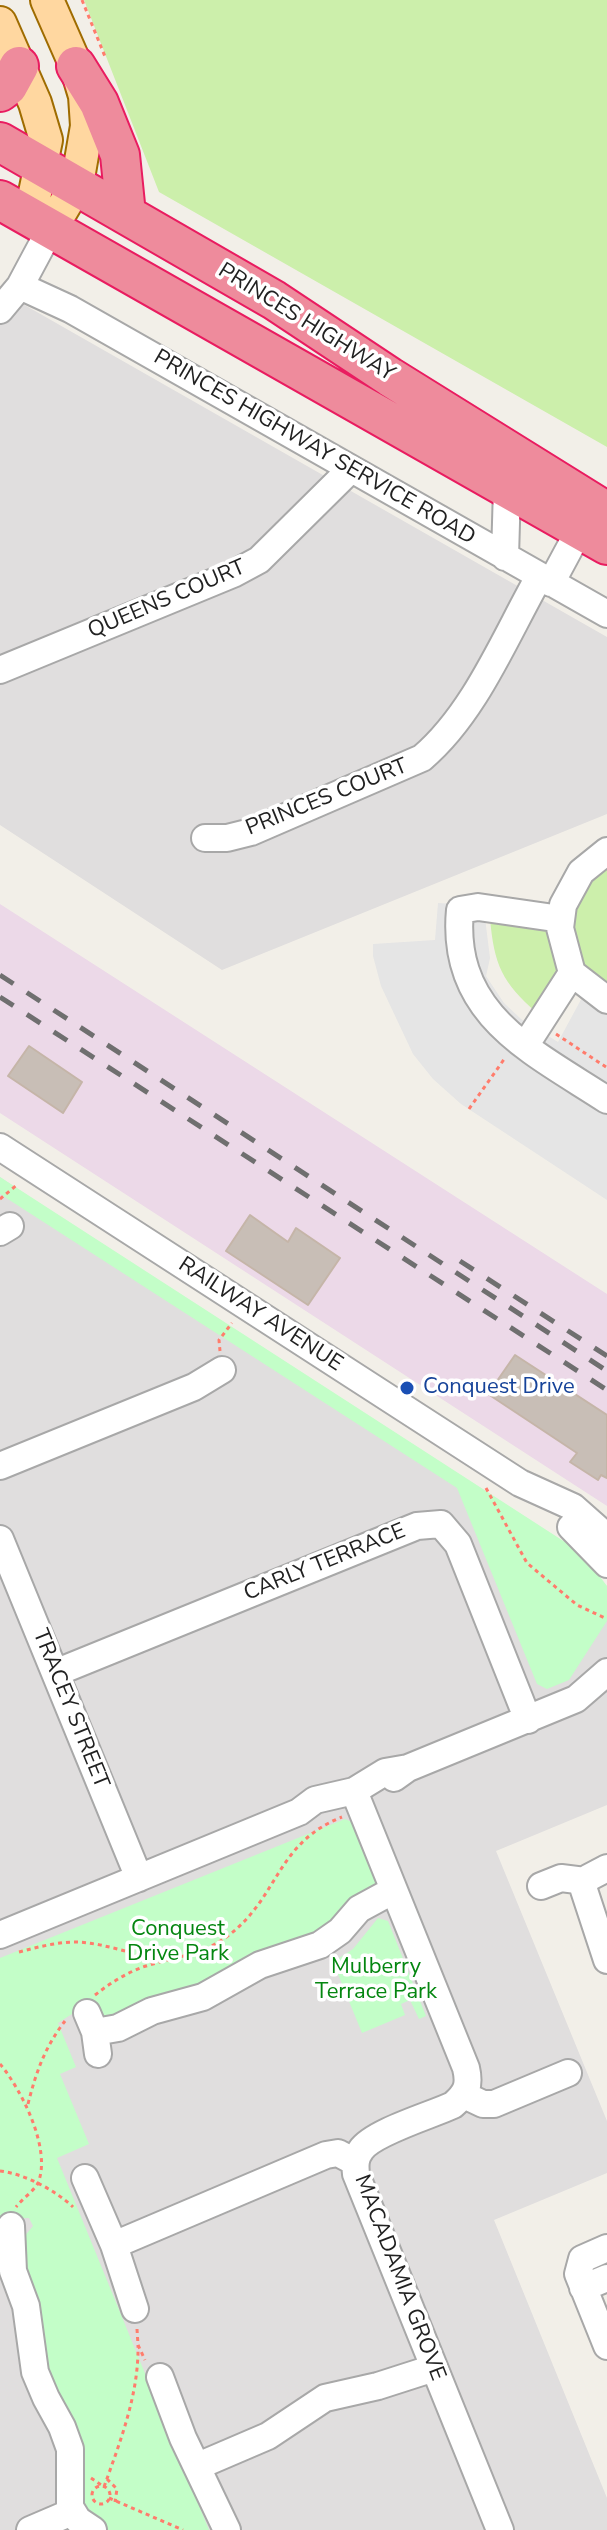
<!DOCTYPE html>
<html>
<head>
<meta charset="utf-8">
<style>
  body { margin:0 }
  canvas { display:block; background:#f2efe8 }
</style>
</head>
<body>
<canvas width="607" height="2530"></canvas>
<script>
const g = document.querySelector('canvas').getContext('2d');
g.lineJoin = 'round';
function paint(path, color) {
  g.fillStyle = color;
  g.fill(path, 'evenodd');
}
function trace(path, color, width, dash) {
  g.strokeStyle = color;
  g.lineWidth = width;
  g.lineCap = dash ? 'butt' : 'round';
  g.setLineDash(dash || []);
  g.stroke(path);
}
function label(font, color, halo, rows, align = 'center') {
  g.font = font + ' "Nunito Sans",sans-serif';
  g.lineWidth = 7;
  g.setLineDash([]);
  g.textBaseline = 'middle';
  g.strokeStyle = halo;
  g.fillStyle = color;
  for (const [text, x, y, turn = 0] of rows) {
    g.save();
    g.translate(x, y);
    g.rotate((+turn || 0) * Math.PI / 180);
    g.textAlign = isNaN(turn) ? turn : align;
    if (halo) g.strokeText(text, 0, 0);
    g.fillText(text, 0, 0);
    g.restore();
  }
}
const residential = new Path2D(`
  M0 291 607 637V814L222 970 0 825Z
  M0 1177 607 1586V1805L496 1851 607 2121V2173L494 2220 607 2498V2530H0Z`);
const industrial = new Path2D(`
  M0 904 607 1294V1506L0 1113Z`);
const grass = new Path2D(`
  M84 0H607V447L159 192Z
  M607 863V990L585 976 567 914 581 880Z
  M490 918 546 926 560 980 537 1013C502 982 494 965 490 918Z`);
const park = new Path2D(`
  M0 1177 582 1553 607 1586V1621L569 1680 547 1689 537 1684 457 1488 0 1194Z
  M345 1819 354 1823 380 1883 336 1927 222 1980 103 2020 86 2005 58 2023 76 2067 60 2074 89 2144 57 2158 209 2530H103L80 2511 41 2369 26 2281 23 2238 33 2226 29 2218 0 2219V1958Z
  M378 1918 388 1921 426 2016 419 2019 410 2000 401 2004 405 2015 362 2033 333 1962 353 1949Z`);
const parking = new Path2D(`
  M438 903 455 904 485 918 490 958 486 976 504 1003 521 1019 558 1042 584 994 607 1009V1200L461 1104 433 1079 413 1054 381 986 373 956V944L435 940Z`);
const building = new Path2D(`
  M29 1046 82 1082 63 1113 8 1076Z
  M250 1215 288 1242 296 1228 340 1258 308 1305 226 1251Z
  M515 1355 607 1415V1478L601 1475 598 1480 570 1462 577 1453 488 1394Z`);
const path = new Path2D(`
  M82 0 106 59
  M556 1034 606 1067
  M469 1109 505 1058
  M0 1199 18 1184
  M220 1351 219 1340 232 1323
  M486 1488 527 1563 577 1605 607 1619
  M19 1952C38 1947 57 1942 76 1942 106 1943 135 1956 164 1959
  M95 1995C109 1984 126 1973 143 1967 173 1957 204 1955 229 1935 279 1897 276 1843 342 1817
  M0 2064C21 2089 52 2149 38 2183 34 2191 22 2199 16 2207
  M28 2104C36 2072 45 2047 65 2021
  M0 2171C25 2174 55 2190 73 2207
  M137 2329 138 2345 145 2360
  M91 2478 104 2487C120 2442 139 2394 138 2345
  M107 2479 117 2489 115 2502
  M92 2495a9 9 0 1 1 18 0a9 9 0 1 1-18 0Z
  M109 2498 183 2530`);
const minor = new Path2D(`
  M20 286 70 309 607 614
  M0 310 20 286 51 228
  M505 557 507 488
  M551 583 580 529
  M0 670 233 574 259 560 351 469
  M205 838H227L251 832 422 758C475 713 505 637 539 577
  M607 851 581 872 563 905 560 928 572 973 607 1000
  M561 919 478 907 460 910C450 1015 532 1051 607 1100
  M525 1046 572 973
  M0 1147 520 1483 573 1507 607 1537
  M0 1232 10 1226
  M0 1466 194 1387 222 1370
  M571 1527 607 1564
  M0 1539 139 1878
  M55 1673 417 1526 441 1524 458 1544 528 1720
  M394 1778 408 1768 576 1699 607 1672
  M354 1791 466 2068C470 2085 467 2093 453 2105 432 2115 373 2132 361 2150 355 2158 355 2165 356 2174L500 2530
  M607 1868 588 1878 583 1887 607 1960
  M541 1886 561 1878 585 1881
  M0 1935 299 1812 315 1800 354 1791 385 1772 408 1768
  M87 2013 95 2032 98 2054
  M95 2032 118 2028 152 2011 203 1997 260 1965 320 1945 340 1931 359 1909 394 1890
  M464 2095 483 2104H494L568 2073
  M85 2178 114 2245 135 2309
  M11 2226 13 2271 26 2306 35 2372 46 2398 62 2427 70 2449V2507L78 2520 93 2530
  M114 2245 326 2155 338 2153 355 2162
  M607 2248 582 2259 578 2274 607 2346
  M583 2288 607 2278
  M160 2377 183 2438 227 2530
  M198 2466 268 2436 325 2398 378 2386 434 2368
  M30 2530 72 2512`);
const major = new Path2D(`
  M47 0 76 66 85 96 87 126 77 184 51 228
  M0 23 35 103 46 140 30 217`);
const highway = new Path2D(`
  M76 66 99 103 120 155 126 214
  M0 92 8 86 19 66
  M0 142 274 300 390 377 607 512
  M0 200 607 545`);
const rail = new Path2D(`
  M0 975 607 1371
  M0 997 607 1390
  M460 1261 607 1356`);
const markers = [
  [407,1388,8,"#1a4fb4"]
];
const streetNames = [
  ["PRINCES HIGHWAY",306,323,32],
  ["PRINCES HIGHWAY SERVICE ROAD",314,448,30],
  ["QUEENS COURT",167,600,-23],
  ["PRINCES COURT",327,798,-22],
  ["RAILWAY AVENUE",260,1315,33],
  ["CARLY TERRACE",325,1563,-22],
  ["TRACEY STREET",70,1709,68],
  ["MACADAMIA GROVE",399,2278,69]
];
const transitNames = [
  ["Conquest Drive",423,1388]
];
const parkNames = [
  ["Conquest",178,1930],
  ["Drive Park",178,1955],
  ["Mulberry",376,1968],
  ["Terrace Park",376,1993]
];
paint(residential, '#e0dede');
paint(industrial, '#ecd9e8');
paint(grass, '#ccefab');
paint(park, '#c3fec8');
paint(parking, '#e5e5e5');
paint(building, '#c8beb6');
trace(building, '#c5b5a8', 2);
trace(minor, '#a8a8a8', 30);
trace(major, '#9f6c00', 36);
trace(highway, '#e91c60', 42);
trace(path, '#ff7c6c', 3, [4, 4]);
trace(minor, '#fff', 26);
trace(major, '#ffd7a0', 32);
trace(highway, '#ee8b9c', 38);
trace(rail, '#6f6f6f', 5, [16, 16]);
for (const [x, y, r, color] of markers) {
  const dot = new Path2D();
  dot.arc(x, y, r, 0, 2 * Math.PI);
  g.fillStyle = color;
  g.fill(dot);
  trace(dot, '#fff', 3);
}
label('22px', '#212121', '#fff', streetNames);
label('22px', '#164399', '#fff', transitNames, 'left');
label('22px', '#048610', '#fff', parkNames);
</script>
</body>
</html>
